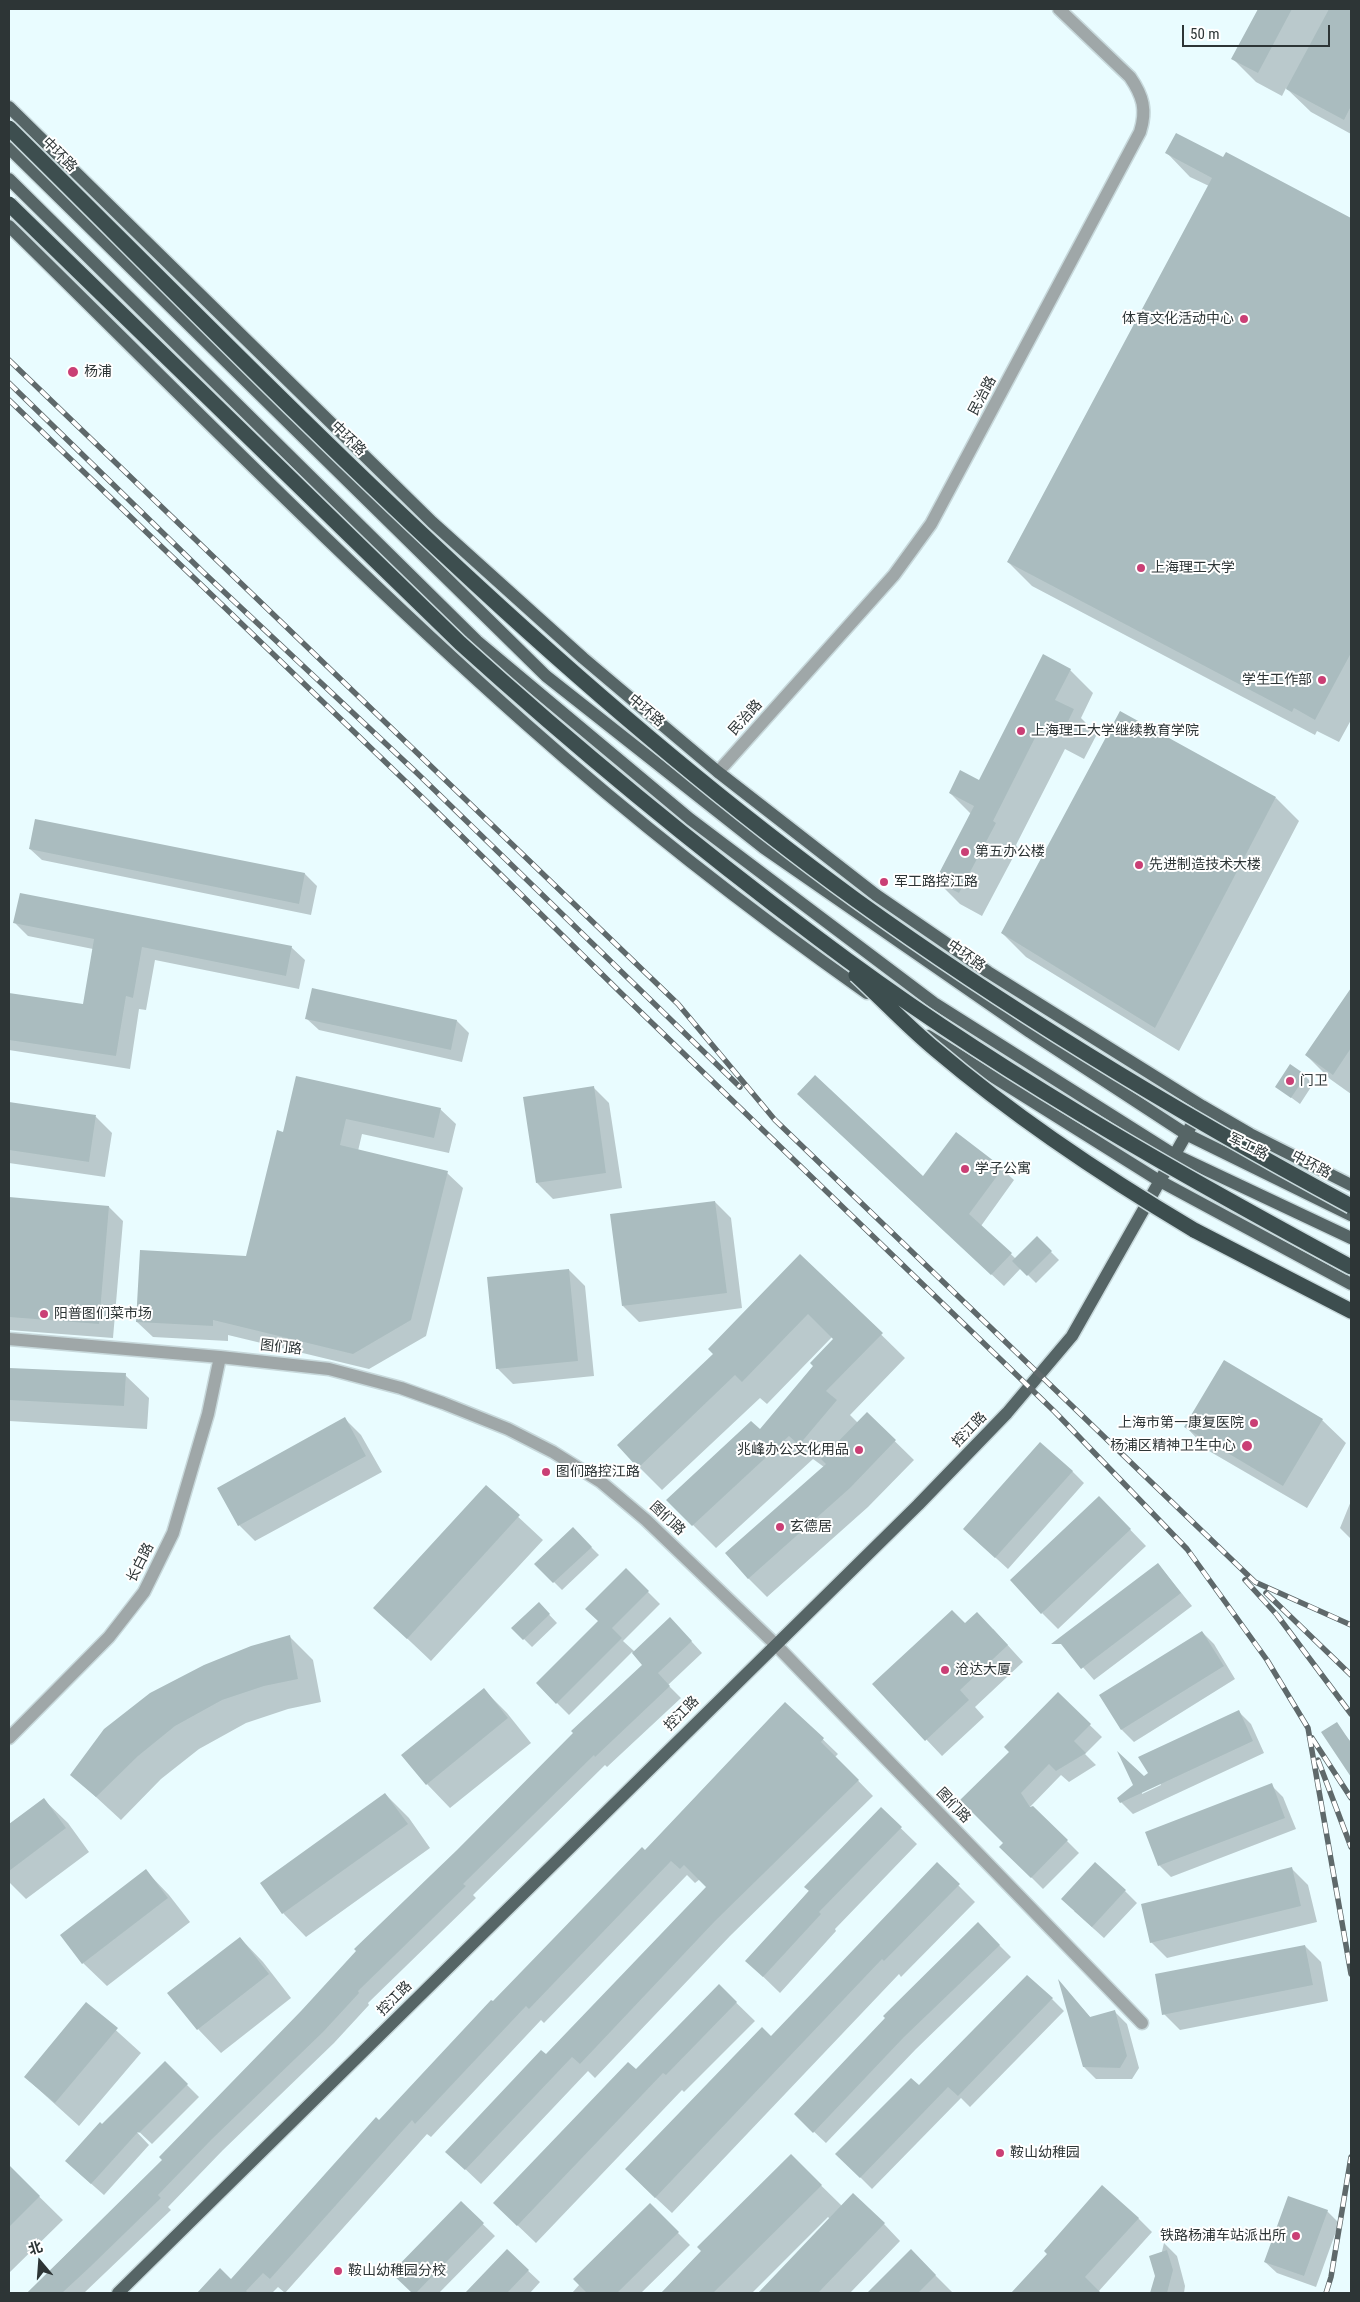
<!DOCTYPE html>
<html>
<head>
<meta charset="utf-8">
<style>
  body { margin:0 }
  #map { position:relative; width:1360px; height:2302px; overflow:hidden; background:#e9fcff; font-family:"Roboto Condensed","Noto Sans SC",sans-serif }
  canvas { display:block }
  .frame { position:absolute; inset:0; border:10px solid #2d3536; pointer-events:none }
  .north { position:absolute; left:15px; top:2237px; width:50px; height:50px; -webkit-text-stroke:4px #fff; paint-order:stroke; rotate:342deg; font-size:14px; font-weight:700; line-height:20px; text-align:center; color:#2d3536 }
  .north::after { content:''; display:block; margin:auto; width:18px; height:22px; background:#2d3536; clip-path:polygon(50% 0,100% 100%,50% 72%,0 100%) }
  .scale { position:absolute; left:1182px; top:25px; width:148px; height:22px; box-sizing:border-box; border:2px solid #2d3536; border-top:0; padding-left:6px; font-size:15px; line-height:18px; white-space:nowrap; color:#2d3536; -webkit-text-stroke:4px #fff; paint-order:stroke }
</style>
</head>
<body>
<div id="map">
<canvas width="1360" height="2302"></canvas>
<div class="frame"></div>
<div class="north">北</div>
<div class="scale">50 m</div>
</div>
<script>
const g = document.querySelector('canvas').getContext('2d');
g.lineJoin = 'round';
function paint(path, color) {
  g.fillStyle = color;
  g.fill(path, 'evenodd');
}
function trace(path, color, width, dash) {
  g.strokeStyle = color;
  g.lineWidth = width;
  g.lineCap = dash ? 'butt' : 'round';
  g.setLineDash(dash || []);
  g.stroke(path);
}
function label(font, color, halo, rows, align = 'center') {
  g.font = font + ' "Roboto Condensed","Noto Sans SC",sans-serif';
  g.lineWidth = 4;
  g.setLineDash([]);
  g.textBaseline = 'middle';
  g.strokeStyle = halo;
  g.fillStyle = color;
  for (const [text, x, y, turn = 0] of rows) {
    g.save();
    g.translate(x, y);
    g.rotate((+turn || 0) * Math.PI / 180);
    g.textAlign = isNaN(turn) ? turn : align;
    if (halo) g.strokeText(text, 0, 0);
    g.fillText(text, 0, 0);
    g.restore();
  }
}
const shadow = new Path2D(`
  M1259 9H1351V134L1311 112 1286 88 1282 96 1256 82 1233 59Z
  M1167 153 1224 158 1226 154 1351 219V720L1339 742 1317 731 1315 735 1032 586 1008 562 1209 186 1190 177Z
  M1070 670 1093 693 1081 718 1097 734 1084 759 1065 749 1016 845 1018 848 982 916 960 904 936 880 971 814 950 793 980 781Z
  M1276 798 1299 821 1179 1051 1026 957 1002 933Z
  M36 820 305 874 317 886 311 915 42 860 30 849Z
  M15 923 291 947 305 960 299 989 155 960 146 1010 139 1009 130 1069 9 1050V994L84 1005 93 949 28 936Z
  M313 990 457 1021 469 1033 462 1062 319 1030 307 1019Z
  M1349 994 1351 995V1094L1330 1079 1306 1055Z
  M1305 1076 1313 1084 1300 1104 1277 1087Z
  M297 1078 440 1109 456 1124 449 1153 362 1134 358 1151 447 1173 463 1188 426 1336 369 1369 228 1335V1341L153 1337 137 1322 247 1258 284 1133Z
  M593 1087 609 1103 622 1188 553 1199 537 1183Z
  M9 1104 96 1117 112 1133 105 1177 9 1163Z
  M810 1105 923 1178 1002 1169 1014 1180 981 1226 1016 1259 1037 1238 1059 1260 1036 1283 1021 1268 1004 1286Z
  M9 1199 109 1207 123 1221 113 1338 9 1330Z
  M715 1202 731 1218 742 1308 639 1322 623 1306Z
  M800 1255 905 1358 850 1415 858 1423 867 1414 914 1460 868 1507 767 1597 748 1578 824 1467 813 1459 716 1548 668 1500 760 1431 835 1340 832 1337 767 1404 760 1398 662 1490 639 1467 715 1354Z
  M569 1270 585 1286 594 1376 513 1384 497 1368Z
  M9 1369 125 1375 149 1398 147 1429 9 1421Z
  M345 1419 361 1435 382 1472 255 1541 239 1525 219 1488Z
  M1322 1420 1346 1443 1307 1508 1209 1451 1186 1427Z
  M1072 1471 1084 1483 1008 1569 964 1529Z
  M486 1487 543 1540 431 1661 375 1608Z
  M1351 1501V1539L1340 1528Z
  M1115 1514 1146 1546 1058 1629 1042 1613Z
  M573 1529 599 1555 562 1590 536 1564Z
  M1158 1564 1192 1606 1094 1680 1062 1643Z
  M626 1570 660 1604 623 1641 635 1652 681 1630 702 1653 668 1685 681 1698 607 1767 605 1765 473 1895 476 1898 368 2003 369 2005 334 2043 223 2150 168 2207 171 2210 84 2293H27L163 2160 457 1851 644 1665 632 1652 569 1715 537 1683 599 1621Z
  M539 1604 557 1623 532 1647 513 1628Z
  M965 1625 993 1629 1023 1662 975 1707 984 1717 942 1756 874 1684Z
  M1202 1632 1214 1644 1235 1679 1134 1742 1122 1730 1101 1695Z
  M290 1637 313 1660 321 1702 288 1709 246 1723 199 1749 161 1779 121 1820 72 1775Z
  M484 1690 507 1713 531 1743 450 1808 427 1784Z
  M1058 1694 1102 1737 1085 1754 1096 1765 1069 1782 1061 1775 1028 1809 1033 1807 1079 1853 1043 1889 1001 1847 1005 1843 1011 1752Z
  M785 1703 838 1754 835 1757 873 1796 730 1936 595 2078 588 2071 481 2184 462 2166 546 2056 708 1887 700 1879 695 1883 687 1875 544 2023 541 2020 431 2137 427 2134 285 2293 278 2287 272 2293H199L220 2270 231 2280 379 2121 493 2003 645 1852Z
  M1239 1712 1251 1724 1264 1753 1133 1814 1121 1802 1144 1777ZM1160 1783 1161 1785 1142 1794V1791Z
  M1336 1724 1351 1742V1775L1323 1733Z
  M1271 1785 1283 1797 1296 1829 1171 1877 1159 1865Z
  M385 1794 409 1818 430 1848 306 1937 283 1913Z
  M44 1800 68 1823 89 1852 26 1899 9 1882V1826Z
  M881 1809 917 1844 835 1929 836 1931 780 1993 747 1961Z
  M937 1864 975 1902 901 1977 899 1974 672 2213 643 2186 771 2038Z
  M1292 1869 1308 1885 1317 1922 1167 1958 1151 1942Z
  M146 1871 169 1895 190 1922 107 1986 83 1963Z
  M1125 1891 1137 1903 1104 1938 1074 1911Z
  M978 1924 1011 1957 916 2049 826 2143 795 2114Z
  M240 1938 263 1962 291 1998 221 2053 198 2029Z
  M1305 1946 1321 1962 1328 2001 1180 2030 1164 2014Z
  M1061 1984 1091 2018 1115 2012 1127 2024 1139 2068 1132 2079H1096L1084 2067Z
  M719 1986 755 2021 684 2092 682 2090 536 2243 513 2221 636 2071Z
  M1052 1999 1064 2011 970 2107 961 2098 872 2189 837 2154 919 2086Z
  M87 2004 141 2053 79 2126 25 2077Z
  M165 2063 199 2097 152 2144 134 2127 133 2128 149 2145 104 2195 79 2173 102 2126Z
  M791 2156 842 2206 884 2224 900 2241 850 2293H759L830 2219 828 2217 752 2293H662Z
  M9 2167 63 2220 9 2273Z
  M461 2203 495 2236 439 2293H414L393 2273Z
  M650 2205 690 2245 641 2293H572Z
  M1327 2211 1339 2223 1316 2287 1277 2273 1265 2262Z
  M1138 2218 1152 2232 1098 2292 1100 2293H1013L1049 2255Z
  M1164 2243 1177 2256 1185 2286 1184 2293H1152Z
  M507 2251 540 2282 530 2293H467Z
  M911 2251 953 2293H868Z`);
const building = new Path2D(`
  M1258 9H1292L1258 73 1231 59Z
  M1329 9H1351V106L1344 120 1286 89Z
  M1176 133 1223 157 1226 152 1351 218V653L1315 720 1294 708 1292 712 1007 562 1212 178 1165 153Z
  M1043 654 1071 669 1055 700 1074 709 1061 736 1041 726 993 821 996 823 959 893 935 881 974 806 949 793 960 770 979 780Z
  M1120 711 1276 797 1155 1028 1001 933Z
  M35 819 305 873 299 904 29 849Z
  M20 893 292 946 286 976 142 947 133 998 126 996 116 1056 9 1040V993L83 1004 94 939 13 923Z
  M312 988 457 1020 451 1050 305 1019Z
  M1351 988V1048L1333 1075 1305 1055Z
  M1290 1064 1306 1075 1291 1098 1275 1087Z
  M815 1075 923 1176 956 1132 1003 1168 969 1214 1012 1253 991 1275 797 1094Z
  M296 1076 441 1108 434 1138 346 1119 340 1145 448 1171 411 1320 353 1354 213 1320V1326L136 1322 140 1250 246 1256 277 1130 283 1132Z
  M594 1086 606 1173 536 1183 523 1097Z
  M9 1102 96 1115 89 1162 9 1150Z
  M9 1197 109 1206 99 1324 9 1317Z
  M715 1201 727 1293 622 1306 610 1214Z
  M1037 1236 1052 1251 1027 1276 1012 1261Z
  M800 1254 883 1333 826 1391 837 1400 799 1445 789 1436 692 1526 666 1500 751 1421 760 1429 813 1366 810 1363 833 1339 808 1314 742 1382 735 1375 638 1468 617 1445 713 1354 708 1349Z
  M569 1269 578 1361 496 1369 487 1277Z
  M1224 1360 1323 1419 1283 1486 1184 1427Z
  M9 1368 126 1373 124 1406 9 1400Z
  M867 1412 896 1440 850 1488 748 1579 725 1553 826 1464 821 1459Z
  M345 1417 366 1456 238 1526 217 1488Z
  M1040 1442 1073 1471 995 1558 963 1529Z
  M486 1485 520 1515 407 1639 373 1608Z
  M1099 1496 1131 1529 1041 1614 1010 1580Z
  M573 1527 592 1547 553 1583 534 1564Z
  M1158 1563 1181 1593 1081 1669 1061 1644H1051Z
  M626 1568 649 1591 612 1628 622 1638 556 1704 536 1683 598 1621 585 1609Z
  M539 1602 550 1614 523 1640 511 1628Z
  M952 1610 965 1623 977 1612 1008 1645 960 1690 969 1700 925 1741 872 1684Z
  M670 1617 692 1641 658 1673 670 1686 595 1757 594 1755 463 1884 466 1886 358 1991 359 1993 323 2032 212 2139 158 2195 161 2198 90 2267 62 2293H27L162 2160 159 2157 301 2011 356 1951 354 1949 457 1850 573 1733 571 1731 642 1665 632 1653Z
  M1202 1631 1224 1666 1121 1730 1099 1695Z
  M290 1635 298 1679 264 1686 222 1700 175 1726 138 1756 96 1797 70 1775 104 1729 150 1693 204 1665 251 1646Z
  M484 1688 508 1718 426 1785 401 1755Z
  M1058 1692 1091 1724 1074 1741 1086 1753 1056 1771 1049 1764 1021 1793 1030 1807 1033 1806 1068 1840 1031 1878 999 1847 1003 1843 960 1800 1009 1752 1004 1747Z
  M785 1702 824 1738 821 1742 859 1780 715 1921 580 2064 572 2057 465 2170 445 2152 541 2050 546 2054 706 1887 684 1865 680 1869 671 1861 529 2009 526 2006 415 2124 412 2120 270 2279 263 2273 246 2291 248 2293H197L220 2268 231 2279 376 2117 379 2120 491 2000 493 2001 642 1847 645 1850Z
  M1239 1710 1253 1741 1120 1803 1117 1798 1133 1785 1117 1751 1144 1776 1148 1773 1138 1757Z
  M1337 1722 1351 1743V1777L1321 1732Z
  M1272 1783 1285 1818 1158 1866 1145 1832Z
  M385 1793 408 1824 282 1914 260 1883Z
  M44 1798 66 1828 9 1871V1824Z
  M881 1807 902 1827 819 1912 821 1914 763 1977 745 1961 809 1891 804 1887Z
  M937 1862 960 1884 884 1961 882 1959 655 2198 625 2169 762 2027 771 2036Z
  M1095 1862 1126 1890 1092 1927 1061 1899Z
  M1292 1867 1301 1906 1150 1943 1141 1904Z
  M146 1869 168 1898 82 1964 60 1935Z
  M978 1922 1000 1945 904 2037 813 2133 794 2114 885 2018 883 2016Z
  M240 1937 269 1974 197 2030 167 1993Z
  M1305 1945 1313 1985 1162 2015 1155 1974Z
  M1027 1975 1053 1998 958 2096 948 2087 860 2178 835 2154 911 2078 919 2085Z
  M1058 1979 1090 2017 1115 2010 1127 2056 1120 2068 1083 2067Z
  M719 1984 737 2002 666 2075 663 2073 517 2226 493 2203 628 2062 636 2069Z
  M86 2002 118 2028 55 2103 24 2077Z
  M165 2061 188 2084 139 2133 138 2132 91 2184 65 2161 100 2122 102 2124Z
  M791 2154 822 2185 713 2293H661L701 2251 697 2247Z
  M9 2165 40 2196 9 2227Z
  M1102 2185 1139 2218 1085 2277 1101 2293H1011L1047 2254 1044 2251Z
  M853 2193 885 2223 818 2293H758Z
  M1288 2196 1328 2210 1304 2276 1264 2262Z
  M461 2201 484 2223 416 2293H412L391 2273Z
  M650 2203 679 2232 617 2293H587L573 2279Z
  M507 2249 529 2270 507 2293H465Z
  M911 2249 936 2275 918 2293H867Z
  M1167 2250 1173 2270 1167 2293H1150L1155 2276 1149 2256Z`);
const minor = new Path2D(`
  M718 772 894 575 931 524 1140 132C1147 110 1143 96 1130 77L1059 9
  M9 1339 220 1357 329 1369 401 1388 443 1403 508 1429 553 1452 601 1482 646 1520 775 1644 1142 2023
  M9 1738 109 1637 144 1592 173 1533 208 1414 220 1357`);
const major = new Path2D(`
  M9 107 432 522 583 658 718 772 876 895 988 972 1202 1106 1250 1134 1351 1185
  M9 148 546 676 764 848 1030 1032 1186 1134 1351 1215
  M9 179 477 641 690 819 934 1003 1173 1154 1351 1238
  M9 226C179 393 347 565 526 724 634 820 749 910 867 993
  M928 1036 1158 1180 1351 1284
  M118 2293 918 1505 1007 1413 1072 1336 1200 1110`);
const highway = new Path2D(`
  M1194 1230 1351 1311`);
const rail = new Path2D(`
  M9 360 678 1004 775 1120 1255 1582 1351 1625
  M9 383 204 573 417 773 740 1087
  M9 400 428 803 622 994 1055 1412 1187 1549 1267 1660 1308 1728 1351 1974
  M1245 1580 1277 1615 1351 1714
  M1266 1593 1351 1675
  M1312 1738 1351 1798
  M1318 1760 1351 1847
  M1326 2293 1331 2277 1351 2157`);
const highwayBridge = new Path2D(`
  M9 128C280 396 546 675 856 900 1014 1014 1180 1114 1351 1206
  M9 204 460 643C575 747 695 846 819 939 986 1065 1168 1168 1351 1267
  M856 975C883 1000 908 1027 936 1050 1015 1117 1105 1177 1194 1230`);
const markers = [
  [1244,319,5,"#ca3f75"],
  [73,372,6,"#ca3f75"],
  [1141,568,5,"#ca3f75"],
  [1322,680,5,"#ca3f75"],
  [1021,731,5,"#ca3f75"],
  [965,852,5,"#ca3f75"],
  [1139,865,5,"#ca3f75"],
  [884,882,5,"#ca3f75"],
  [1290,1081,5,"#ca3f75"],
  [965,1169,5,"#ca3f75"],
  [44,1314,5,"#ca3f75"],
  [1254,1423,5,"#ca3f75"],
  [1247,1446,6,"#ca3f75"],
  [859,1450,5,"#ca3f75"],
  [546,1472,5,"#ca3f75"],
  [780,1527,5,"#ca3f75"],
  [945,1670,5,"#ca3f75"],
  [1000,2153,5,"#ca3f75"],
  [1296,2236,5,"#ca3f75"],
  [338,2271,5,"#ca3f75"]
];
const streetNames = [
  ["中环路",59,155,45],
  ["民治路",983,396,-62],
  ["中环路",348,439,44],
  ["中环路",646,711,40],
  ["民治路",746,718,-48],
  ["中环路",966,956,35],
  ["军工路",1248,1147,26],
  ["中环路",1311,1165,28],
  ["图们路",281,1348,6],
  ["控江路",970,1430,-46],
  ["图们路",667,1519,43],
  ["长白路",141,1563,-63],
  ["控江路",682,1714,-45],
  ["图们路",953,1806,46],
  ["控江路",395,1999,-45]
];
const poiNames = [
  ["体育文化活动中心",1234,319,"right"],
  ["杨浦",84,372],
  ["上海理工大学",1151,568],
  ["学生工作部",1312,680,"right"],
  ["上海理工大学继续教育学院",1031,731],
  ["第五办公楼",975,852],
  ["先进制造技术大楼",1149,865],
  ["军工路控江路",894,882],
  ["门卫",1300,1081],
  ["学子公寓",975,1169],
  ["阳普图们菜市场",54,1314],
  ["上海市第一康复医院",1244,1423,"right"],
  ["杨浦区精神卫生中心",1236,1446,"right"],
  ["兆峰办公文化用品",849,1450,"right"],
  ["图们路控江路",556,1472],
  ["玄德居",790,1527],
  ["沧达大厦",955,1670],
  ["鞍山幼稚园",1010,2153],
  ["铁路杨浦车站派出所",1286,2236,"right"],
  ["鞍山幼稚园分校",348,2271]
];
paint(shadow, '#0003');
paint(building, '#aabcbf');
trace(minor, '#c7d8db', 15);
trace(major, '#c7d8db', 15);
trace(highway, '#c7d8db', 18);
trace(minor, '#9fa7a8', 12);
trace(major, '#566566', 12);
trace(highway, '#3d4e4f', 15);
trace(rail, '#5f696b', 5.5);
trace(rail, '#fff', 4, [11]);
trace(highwayBridge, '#c7d8db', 18, []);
trace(highwayBridge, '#3d4e4f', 15);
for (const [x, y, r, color] of markers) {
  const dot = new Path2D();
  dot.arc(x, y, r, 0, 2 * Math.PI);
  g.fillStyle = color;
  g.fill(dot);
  trace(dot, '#fff', 2);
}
label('14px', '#2d3536', '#fff', streetNames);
label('14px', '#2d3536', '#fff', poiNames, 'left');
</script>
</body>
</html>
